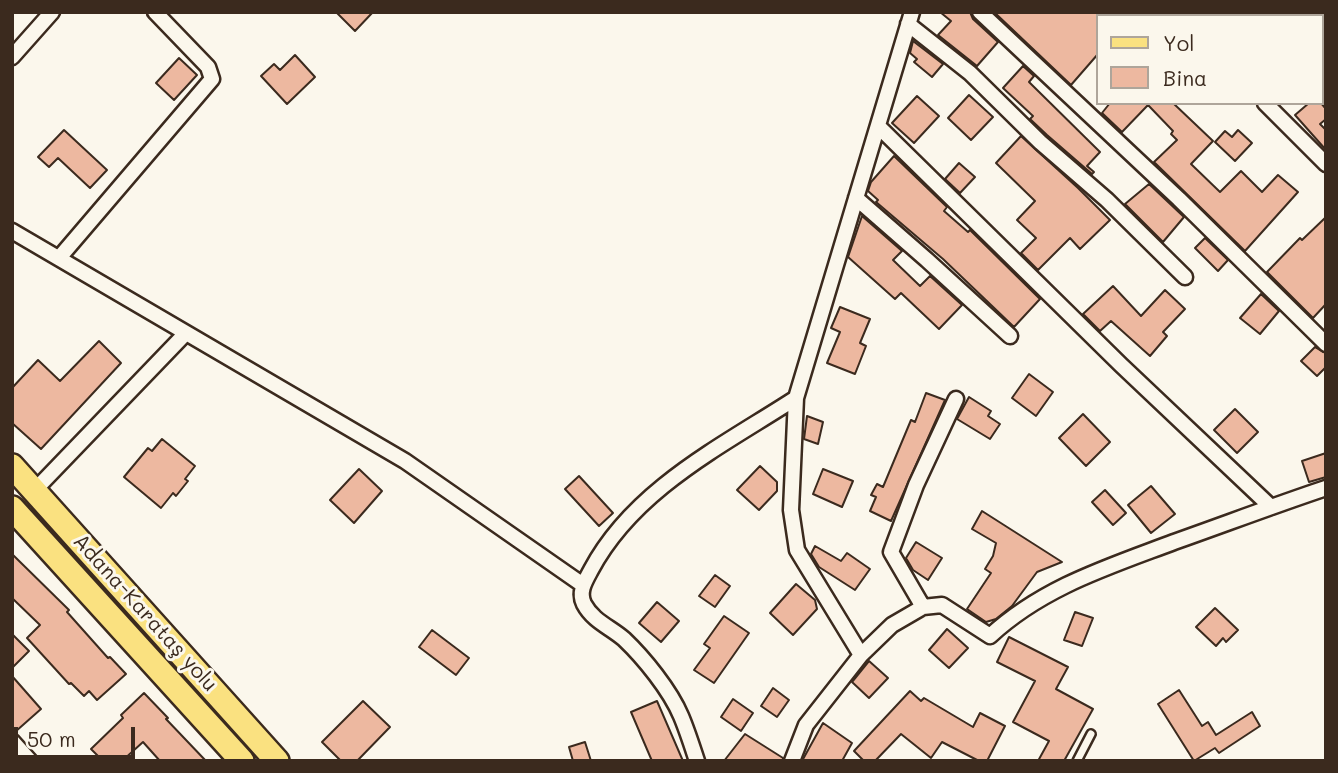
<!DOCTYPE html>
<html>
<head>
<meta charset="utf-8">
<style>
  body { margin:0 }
  #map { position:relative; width:1338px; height:773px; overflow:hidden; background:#fbf7ec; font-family:Mali,sans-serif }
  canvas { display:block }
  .frame { position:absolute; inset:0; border:14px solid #3b2a1e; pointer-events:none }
  .legend { position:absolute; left:1096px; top:14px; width:228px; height:91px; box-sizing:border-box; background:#fbf7ec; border:2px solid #aea59a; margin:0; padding:9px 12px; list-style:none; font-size:21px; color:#3b2a1e }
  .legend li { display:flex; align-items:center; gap:14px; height:35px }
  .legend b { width:35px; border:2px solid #aea59a }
  .scale { position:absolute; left:14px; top:727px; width:121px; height:32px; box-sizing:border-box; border:4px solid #3b2a1e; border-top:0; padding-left:9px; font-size:21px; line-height:24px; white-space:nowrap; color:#3b2a1e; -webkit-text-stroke:5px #fbf7ec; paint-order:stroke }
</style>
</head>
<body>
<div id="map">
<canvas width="1338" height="773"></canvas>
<div class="frame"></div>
<ul class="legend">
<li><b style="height:9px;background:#fae180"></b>Yol</li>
<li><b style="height:19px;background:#edb8a0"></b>Bina</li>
</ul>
<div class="scale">50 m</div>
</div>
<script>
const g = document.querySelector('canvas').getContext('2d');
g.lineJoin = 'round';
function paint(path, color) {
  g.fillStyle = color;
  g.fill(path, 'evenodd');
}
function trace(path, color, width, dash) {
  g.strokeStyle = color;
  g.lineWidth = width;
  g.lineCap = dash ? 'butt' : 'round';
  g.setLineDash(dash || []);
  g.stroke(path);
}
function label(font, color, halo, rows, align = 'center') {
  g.font = font + ' Mali,sans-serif';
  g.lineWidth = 6;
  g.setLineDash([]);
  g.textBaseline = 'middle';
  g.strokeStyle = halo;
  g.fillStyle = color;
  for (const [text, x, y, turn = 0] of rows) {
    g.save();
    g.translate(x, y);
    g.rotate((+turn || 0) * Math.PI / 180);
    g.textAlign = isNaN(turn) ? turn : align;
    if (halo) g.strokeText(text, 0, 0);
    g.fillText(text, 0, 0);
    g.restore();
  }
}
const building = new Path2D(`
  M336 12H373L355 31Z
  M940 12H970L973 19 998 42 977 66 938 35 951 21Z
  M994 12H1098V54L1071 85Z
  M913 41 943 64 932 77 914 62 917 59 910 53Z
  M295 55 315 77 287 104 261 76 274 64 280 70Z
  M179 58 197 75 174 100 156 83Z
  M1023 66 1034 76 1029 82 1100 152 1087 166 1094 172 1092 174 1047 135 1030 119 1033 116 1003 88Z
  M969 95 993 117 971 140 948 118Z
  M917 96 939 116 914 143 892 123Z
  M1110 103H1173L1213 141 1191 164 1220 192 1241 171 1262 192 1278 175 1298 192 1245 251 1154 162 1177 140 1171 134 1173 131 1148 105 1122 132 1102 113Z
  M1309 103H1321L1326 109V119L1320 124 1326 130V150L1295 115Z
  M64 130 107 170 90 188 58 158 49 167 38 157Z
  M1238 130 1252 143 1235 161 1215 142 1225 131 1232 137Z
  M1021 136 1078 188 1110 220 1080 249 1070 238 1038 270 1021 253 1036 238 1017 220 1035 201 996 163Z
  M894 156 947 207 944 211 968 232 970 230 1040 299 1014 327 943 259 876 202 878 200 868 191 871 182Z
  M959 163 975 177 960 193 945 179Z
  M1149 184 1184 217 1163 242 1125 204Z
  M862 216 902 251 893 260 920 286 930 276 962 305 939 329 901 293 895 299 848 257Z
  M1326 217V304L1313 318 1267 272 1300 238 1302 240Z
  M1205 238 1228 260 1218 271 1195 248Z
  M1113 286 1141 316 1165 290 1185 309 1163 332 1167 336 1150 356 1111 321 1100 331 1083 314Z
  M1261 294 1279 311 1260 334 1240 318Z
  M840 307 870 319 860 343 866 346 855 374 827 363 840 332 831 328Z
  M99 341 121 363 41 449 12 423V388L38 360 60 381Z
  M1315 347 1326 353V367L1317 376 1301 361Z
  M1029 374 1053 392 1036 416 1012 398Z
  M926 393 945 400 891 521 870 511 876 497 871 495 877 484 883 487 911 420 915 422Z
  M969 397 991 411 988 416 1000 424 990 439 957 419Z
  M1235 409 1258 432 1237 453 1214 430Z
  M1083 414 1110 442 1086 466 1059 438Z
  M807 416 823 422 818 444 804 439Z
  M162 439 195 466 185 479 188 481 176 496 173 493 161 508 124 477 148 448 152 451Z
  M1326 453V477L1309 482 1302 461Z
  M760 466 777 482V491L759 510 737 490Z
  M359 469 382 491 354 523 330 500Z
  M823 469 853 481 842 507 813 494Z
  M579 476 613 513 599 526 565 489Z
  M1151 486 1175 514 1151 533 1128 505Z
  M1105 490 1126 513 1113 525 1092 502Z
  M982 511 1062 562 1037 572 1012 606 996 619 986 622 967 609 991 573 985 569 993 556 996 543 972 529Z
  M916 542 942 558 928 580 913 570 906 558Z
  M815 546 841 561 847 553 870 569 855 590 819 567 811 554Z
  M12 554 69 610 67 612 108 658 110 657 126 674 97 700 89 691 84 696 71 683 69 684 27 638 40 625 12 598Z
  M715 575 730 586 715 607 699 596Z
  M796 584 815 600 817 609 793 635 770 613Z
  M657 602 679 621 661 642 639 623Z
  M1215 608 1238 630 1226 642 1223 638 1216 646 1196 627Z
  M1075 612 1093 618 1082 646 1064 640Z
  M724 616 749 633 714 683 694 670 710 648 704 644Z
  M947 629 968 648 949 668 929 650Z
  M432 630 469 658 456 675 419 647Z
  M12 634 29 651 12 668Z
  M1009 637 1068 667 1056 689 1093 709 1064 761H1038L1049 741 1013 722 1035 681 997 662Z
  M869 661 888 678 869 698 852 682Z
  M12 676 41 709 15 732H12Z
  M773 688 789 700 777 717 761 706Z
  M1179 690 1202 726 1208 722 1216 735 1252 712 1260 726 1219 753 1215 748 1194 761 1158 704Z
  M910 691 921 701 924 698 973 727 980 713 1005 726 987 761H979L942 742 931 758 901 734 875 761H864L854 751Z
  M144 693 168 718 166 719 206 761H160L143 742 122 761H103L91 749 123 718 121 715Z
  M733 699 753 713 741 731 721 717Z
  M363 701 390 727 357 761H341L322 742Z
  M657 701 683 761H652L631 712Z
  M823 723 852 743 842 761H802Z
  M745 734 783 758V761H724Z
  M585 742 591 761H573L569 747Z`);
const service = new Path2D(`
  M1077 761 1091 734`);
const minor = new Path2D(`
  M980 12 1179 199 1326 344
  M1140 12 1145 16
  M1273 12 1278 16
  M908 24 970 73 1040 142 1107 200 1185 277
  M12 57 52 12
  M1265 103 1326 164
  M878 126 1121 365 1271 507
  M856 198 927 260 1010 336
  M12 231 405 461 583 585
  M59 258 212 79 208 67 155 12
  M35 490 186 333
  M923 607 891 552 916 485 956 399
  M861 655 797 550 791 510 796 398 912 12
  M12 741 30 761
  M697 761C692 746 687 730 681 716 670 690 644 658 624 639 610 627 593 621 584 604 578 592 585 581 591 570 634 489 722 446 796 398
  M792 761 806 725 861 655 892 625 923 607 942 605 990 636C1043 587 1108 567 1174 542 1225 524 1275 505 1326 488`);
const primary = new Path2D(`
  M12 466 277 761
  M12 508 242 761`);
const streetNames = [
  ["Adana-Karataş yolu",145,613,48]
];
paint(building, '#edb8a0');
trace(building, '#3b2a1e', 2);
trace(service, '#3b2a1e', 12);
trace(minor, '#3b2a1e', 19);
trace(primary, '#3b2a1e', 28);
trace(service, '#fbf7ec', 7);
trace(minor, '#fbf7ec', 14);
trace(primary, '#fae180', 23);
label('21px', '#3b2a1e', '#fbf7ec', streetNames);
</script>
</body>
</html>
